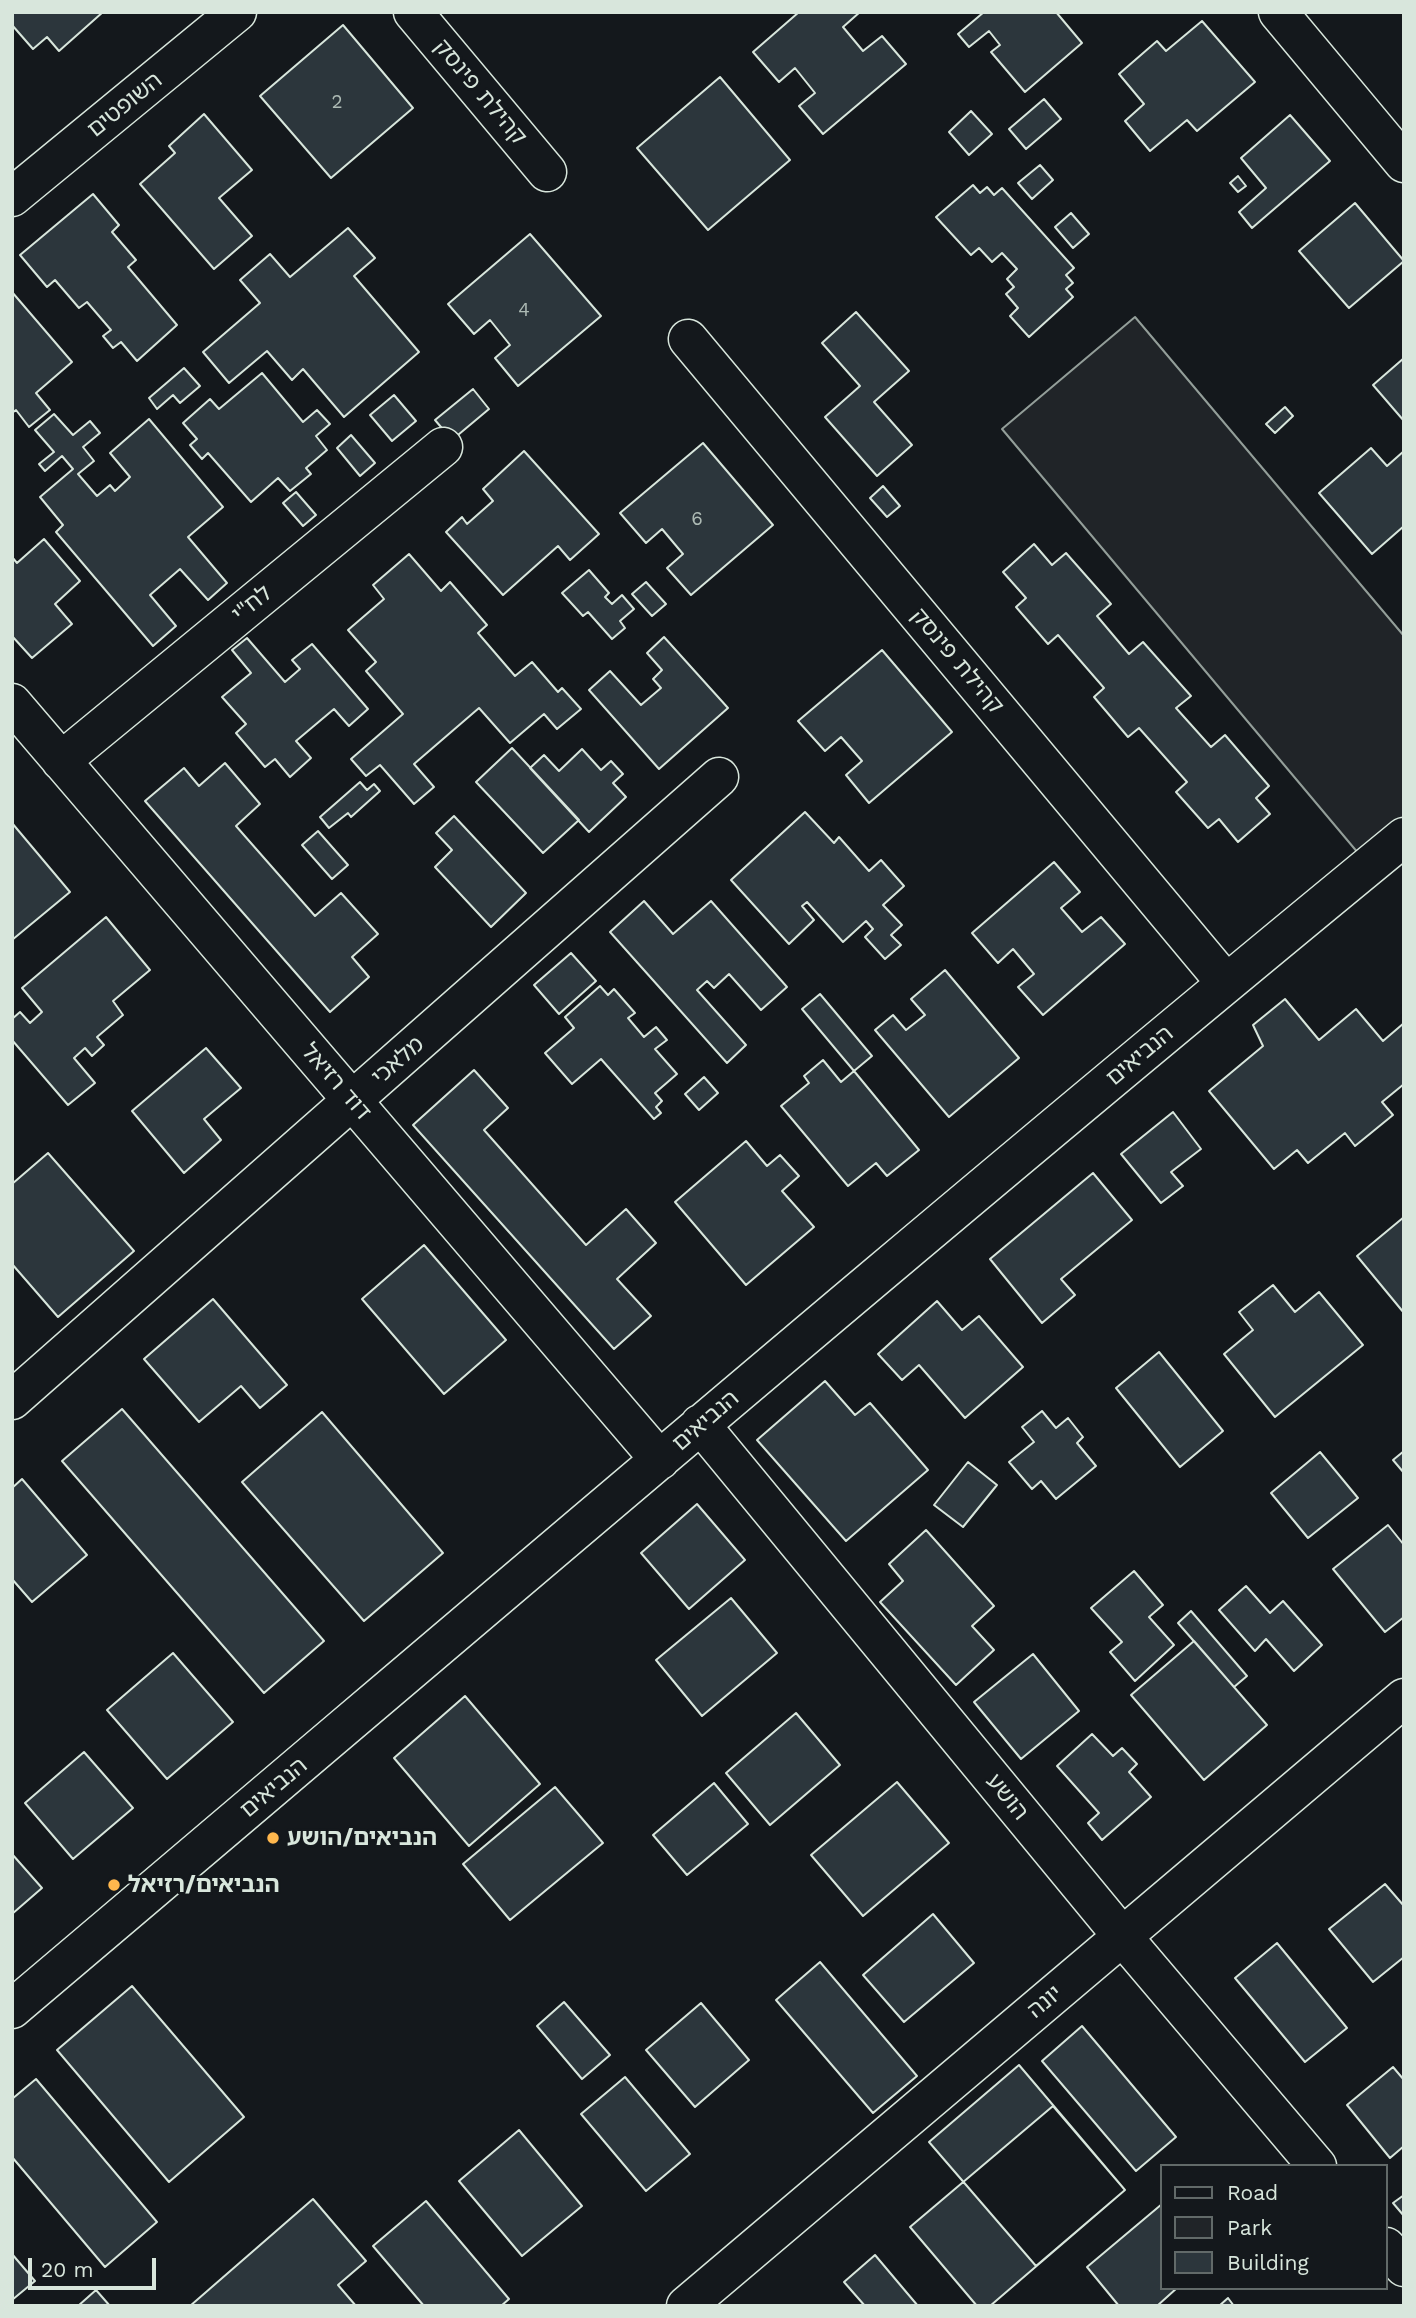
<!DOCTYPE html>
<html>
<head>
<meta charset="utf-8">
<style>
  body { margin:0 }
  #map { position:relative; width:1416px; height:2318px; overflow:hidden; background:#14181c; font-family:"Work Sans",sans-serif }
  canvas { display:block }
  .frame { position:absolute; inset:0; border:14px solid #d8e6dc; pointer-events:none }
  .legend { position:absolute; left:1160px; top:2164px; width:228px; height:126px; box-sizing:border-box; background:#14181c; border:2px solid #626a69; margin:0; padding:9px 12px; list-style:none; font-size:21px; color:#d8e6dc }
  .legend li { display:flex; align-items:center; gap:14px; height:35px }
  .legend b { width:35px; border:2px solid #626a69 }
  .scale { position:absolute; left:28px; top:2258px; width:128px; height:32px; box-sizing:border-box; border:4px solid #d8e6dc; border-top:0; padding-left:9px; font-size:21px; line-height:24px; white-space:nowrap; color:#d8e6dc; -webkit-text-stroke:5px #14181c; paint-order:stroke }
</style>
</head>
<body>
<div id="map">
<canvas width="1416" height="2318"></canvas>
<div class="frame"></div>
<ul class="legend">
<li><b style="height:9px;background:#14181c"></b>Road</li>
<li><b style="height:19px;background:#202428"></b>Park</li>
<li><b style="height:19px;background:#2c363c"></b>Building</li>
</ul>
<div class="scale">20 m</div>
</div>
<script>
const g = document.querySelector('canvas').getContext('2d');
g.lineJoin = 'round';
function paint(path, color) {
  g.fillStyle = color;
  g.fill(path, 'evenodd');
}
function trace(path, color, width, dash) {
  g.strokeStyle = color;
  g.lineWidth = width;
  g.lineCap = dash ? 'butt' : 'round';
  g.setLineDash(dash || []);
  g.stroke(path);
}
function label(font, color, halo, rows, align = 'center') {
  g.font = font + ' "Work Sans","Noto Sans Hebrew",sans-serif';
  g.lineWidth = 5;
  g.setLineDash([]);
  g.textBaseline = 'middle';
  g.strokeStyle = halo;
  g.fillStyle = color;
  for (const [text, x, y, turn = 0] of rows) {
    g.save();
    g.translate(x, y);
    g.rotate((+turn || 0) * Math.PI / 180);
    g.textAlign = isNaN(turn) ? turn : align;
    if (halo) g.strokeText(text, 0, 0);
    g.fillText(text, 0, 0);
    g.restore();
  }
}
const green = new Path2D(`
  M1135 317 1404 636V837L1369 866 1002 429Z`);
const building = new Path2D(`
  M12 12H103L59 51 47 37 33 49 12 25Z
  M799 12H860L843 27 863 51 882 36 906 64 823 134 799 106 815 93 795 68 779 82 753 52Z
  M984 12H1056L1082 43 1025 92 991 52 1000 45 989 31 969 47 958 34Z
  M1202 21 1255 82 1197 131 1187 120 1150 151 1125 121 1144 104 1119 74 1157 41 1166 51Z
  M343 25 413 108 331 178 260 96Z
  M720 77 790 160 708 230 637 148Z
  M1044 99 1061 119 1026 149 1009 129Z
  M971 111 992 134 969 155 949 132Z
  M204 114 252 170 219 198 252 236 214 269 140 184 175 153 169 146Z
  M1290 115 1330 161 1252 228 1239 212 1266 188 1241 158Z
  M1040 165 1053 180 1032 199 1018 183Z
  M1238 176 1246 186 1238 192 1230 183Z
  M973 185 980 193 987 187 994 195 1002 188 1074 268 1066 275 1073 283 1066 289 1073 297 1029 337 1010 316 1018 308 1006 294 1014 287 1007 279 1017 269 1002 253 992 262 979 248 971 255 936 217Z
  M93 194 119 225 112 232 136 260 128 267 177 325 137 361 121 342 113 348 103 336 111 330 87 302 79 308 55 280 47 287 20 255Z
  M1355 203 1404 261 1349 308 1299 251Z
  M1071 213 1089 234 1073 248 1055 227Z
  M348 228 375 258 354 276 419 352 344 417 303 369 292 380 267 351 229 383 203 352 260 303 240 280 270 254 290 277Z
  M530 234 601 316 518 386 495 358 510 345 490 320 474 334 448 304Z
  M12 292 72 362 36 393 50 410 29 427 16 410 12 413Z
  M856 312 909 371 874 402 912 445 877 476 825 417 860 386 822 343Z
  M1404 358V421L1373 385Z
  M184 368 200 386 180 403 173 395 157 409 149 398Z
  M262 373 303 422 317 410 330 424 316 436 327 450 306 468 311 474 290 491 278 478 251 502 208 453 202 459 190 445 197 439 183 423 210 399 219 409Z
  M473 389 489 409 452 440 435 420Z
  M394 395 416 421 392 441 370 415Z
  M1285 407 1293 416 1275 433 1266 424Z
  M54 414 73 435 90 421 100 433 83 447 94 461 78 474 97 496 110 485 115 491 130 477 110 453 149 419 223 507 188 537 227 583 208 600 180 569 150 595 176 626 153 646 56 532 63 525 40 497 73 469 62 456 45 471 39 464 54 452 35 430Z
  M351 435 375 463 360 476 337 448Z
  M703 443 773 525 691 595 667 568 683 554 662 529 646 543 620 513Z
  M1371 448 1387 466 1404 451V526L1372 554 1319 493Z
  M524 451 599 534 570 560 558 546 503 595 446 532 462 517 467 524 493 501 483 489Z
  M883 486 900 506 887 517 870 498Z
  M296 492 316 515 303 526 283 503Z
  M44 539 80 581 55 604 72 624 32 658 12 636V557L17 563Z
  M1034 544 1052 565 1066 553 1111 604 1097 616 1129 654 1143 642 1191 696 1176 708 1211 747 1225 735 1269 786 1256 798 1270 814 1238 842 1219 819 1208 828 1176 792 1187 782 1139 728 1128 737 1094 697 1104 688 1058 635 1048 644 1016 607 1026 598 1003 572Z
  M409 554 441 591 450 582 487 625 478 633 515 676 532 662 558 692 562 688 581 709 557 729 544 714 510 743 479 708 414 764 434 787 414 804 380 765 366 776 351 759 403 714 366 671 376 662 348 630 384 599 373 585Z
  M589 570 609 593 605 597 612 604 622 595 634 609 620 621 625 628 612 639 588 612 583 616 562 593Z
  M646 582 666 604 652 616 632 594Z
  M664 637 728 708 659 769 589 690 610 671 641 705 661 688 653 679 662 670 647 653Z
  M247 638 285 682 300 669 292 660 312 644 368 709 349 726 334 709 296 741 311 758 290 777 275 759 265 767 236 733 246 724 222 697 251 673 232 650Z
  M882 650 952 732 869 803 846 775 862 761 841 737 825 751 798 721Z
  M512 748 579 820 543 853 476 782Z
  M582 749 601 770 611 761 623 774 613 783 626 797 589 832 530 768 544 755 559 771Z
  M225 763 260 804 236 826 315 916 341 893 378 934 352 957 369 977 330 1012 145 801 184 768 199 786Z
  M360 782 367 790 374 784 380 791 351 817 348 813 329 828 320 817Z
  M805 812 834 843 839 837 869 871 881 860 904 886 883 905 902 925 891 935 901 945 885 959 865 937 873 929 866 921 843 942 807 902 802 906 814 920 789 944 731 880Z
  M454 816 526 893 491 927 435 867 452 850 436 833Z
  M12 823 70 892 12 940Z
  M318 831 348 865 332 879 302 845Z
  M1054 862 1080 892 1061 908 1082 932 1101 917 1125 944 1043 1015 1018 987 1034 974 1013 949 998 963 972 933Z
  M644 901 673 934 711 901 787 987 761 1010 729 974 714 988 707 981 697 990 746 1045 727 1063 610 932Z
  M106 917 150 970 113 1001 123 1015 97 1037 104 1045 92 1056 85 1048 74 1058 95 1083 68 1105 12 1040V1019L20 1012 30 1023 42 1012 22 988Z
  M571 953 596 981 559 1014 534 985Z
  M945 970 1019 1058 949 1117 875 1030 893 1015 906 1030 925 1015 911 999Z
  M600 986 608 995 614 989 635 1013 628 1018 644 1037 656 1027 667 1040 655 1049 677 1074 655 1093 662 1101 656 1107 661 1113 654 1119 601 1059 572 1084 545 1053 574 1028 565 1017Z
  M820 994 872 1056 854 1071 802 1009Z
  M1285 999 1319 1040 1356 1009 1383 1041 1404 1023V1084L1382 1102 1393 1115 1355 1146 1345 1133 1308 1163 1297 1150 1274 1169 1209 1091 1263 1046 1253 1025Z
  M206 1048 241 1088 204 1119 221 1140 184 1173 132 1111Z
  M823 1060 841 1082 854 1071 919 1150 887 1176 876 1163 848 1186 781 1106 809 1083 804 1076Z
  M474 1070 508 1108 484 1130 586 1245 626 1209 656 1243 617 1279 651 1316 614 1349 413 1125Z
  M704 1077 718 1093 699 1110 685 1094Z
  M1173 1112 1201 1149 1171 1172 1183 1186 1161 1203 1121 1154Z
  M746 1141 767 1166 780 1155 799 1176 782 1191 814 1227 746 1285 675 1202Z
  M48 1153 134 1251 58 1317 12 1264V1184Z
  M1093 1173 1132 1220 1061 1279 1075 1295 1042 1323 990 1259Z
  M1404 1217V1313L1357 1256Z
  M424 1245 506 1340 444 1394 362 1299Z
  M1273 1285 1295 1312 1319 1292 1363 1345 1275 1417 1224 1354 1253 1330 1239 1312Z
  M213 1299 287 1385 260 1408 241 1386 199 1422 144 1359Z
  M937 1301 962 1330 979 1316 1023 1367 965 1418 919 1365 902 1380 878 1354Z
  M1159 1352 1223 1431 1180 1467 1116 1388Z
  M825 1381 855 1415 870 1403 928 1470 846 1541 757 1440Z
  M122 1409 324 1641 264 1693 62 1461Z
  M1042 1411 1056 1428 1068 1418 1083 1437 1077 1443 1096 1466 1056 1499 1041 1481 1032 1489 1009 1462 1034 1442 1022 1427Z
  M322 1412 443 1553 364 1621 242 1482Z
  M1404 1451V1473L1393 1460Z
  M1320 1452 1358 1498 1308 1538 1271 1493Z
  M968 1462 997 1485 963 1527 934 1505Z
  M22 1479 87 1555 32 1602 12 1579V1488Z
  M697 1504 745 1560 689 1609 641 1553Z
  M1388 1525 1404 1545V1617L1385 1632 1333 1569Z
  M926 1530 994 1606 972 1626 994 1650 956 1685 880 1602 903 1581 889 1564Z
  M1134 1571 1163 1605 1149 1617 1174 1645 1135 1681 1110 1652 1122 1642 1091 1608Z
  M1246 1586 1270 1613 1283 1601 1322 1645 1294 1671 1266 1639 1255 1651 1219 1610Z
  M731 1598 777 1653 702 1716 656 1660Z
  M1191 1611 1247 1676 1234 1687 1178 1623Z
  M1194 1641 1267 1725 1204 1780 1131 1695Z
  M173 1653 233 1722 167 1779 107 1710Z
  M1033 1654 1079 1711 1021 1759 974 1702Z
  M465 1696 540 1784 469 1846 394 1758Z
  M796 1713 840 1765 770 1825 726 1773Z
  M1092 1734 1113 1756 1122 1748 1137 1764 1129 1772 1151 1797 1102 1840 1088 1823 1099 1813 1057 1766Z
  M84 1752 133 1808 73 1859 25 1803Z
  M897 1782 949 1843 863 1916 811 1855Z
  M714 1783 748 1824 687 1875 653 1835Z
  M555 1787 603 1843 510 1920 463 1864Z
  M12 1854 42 1888 12 1914Z
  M1385 1884 1404 1906V1957L1373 1982 1329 1929Z
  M933 1914 974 1963 904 2022 863 1975Z
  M1277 1943 1347 2028 1305 2062 1235 1978Z
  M820 1962 917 2076 873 2113 776 2000Z
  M132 1986 244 2117 169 2182 57 2050Z
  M564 2002 610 2055 582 2079 537 2026Z
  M701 2003 749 2060 695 2107 646 2050Z
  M1082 2026 1176 2137 1136 2171 1042 2061Z
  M1019 2065 1125 2190 1036 2266 929 2142Z
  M1393 2067 1404 2080V2146L1390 2158 1347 2105Z
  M625 2077 690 2154 646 2191 581 2114Z
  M36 2079 157 2222 105 2267 12 2157V2099Z
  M1053 2106 1125 2190 990 2306H977L910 2227Z
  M519 2130 582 2206 522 2256 459 2181Z
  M1404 2195V2216L1393 2203Z
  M313 2199 366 2261 338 2285 356 2306H190Z
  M426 2201 509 2299 501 2306H424L373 2246Z
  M1162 2204V2288H1177L1157 2306H1119L1087 2267Z
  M12 2254 35 2281 12 2300Z
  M875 2255 918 2306H865L844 2282Z
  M96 2290 110 2306H78Z
  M1228 2298 1234 2306H1219Z`);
const minor = new Path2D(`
  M413 12 547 172
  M1278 12 1404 163
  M12 197 237 12
  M688 339 1226 983
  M12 703 660 1460
  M61 761 443 447
  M12 1400 719 777
  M700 1424 1122 1936 1317 2166
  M12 2009C475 1617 935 1222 1404 837
  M1386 2247 1404 2267
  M686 2306 1404 1698`);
const markers = [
  [273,1838,7,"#ffb74d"],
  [114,1885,7,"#ffb74d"]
];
const numberNames = [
  ["2",337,102],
  ["4",524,310],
  ["6",697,519]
];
const streetNames = [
  ["קהילת פינסק",480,92,50],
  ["השופטים",125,105,-39],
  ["לח\"י",252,604,-39],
  ["קהילת פינסק",957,661,50],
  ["הנביאים",1140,1056,-40],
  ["מלאכי",398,1061,-41],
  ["דוד רזיאל",336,1082,49],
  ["הנביאים",706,1421,-41],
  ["הנביאים",274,1788,-40],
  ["הושע",1007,1797,51],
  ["יונה",1045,2002,-40]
];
const poiNames = [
  ["הנביאים/הושע",287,1838],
  ["הנביאים/רזיאל",128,1885]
];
paint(green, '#202428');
trace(green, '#939e99', 2);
paint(building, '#2c363c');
trace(building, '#d8e6dc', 2);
trace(minor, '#d8e6dc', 41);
trace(minor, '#14181c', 38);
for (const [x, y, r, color] of markers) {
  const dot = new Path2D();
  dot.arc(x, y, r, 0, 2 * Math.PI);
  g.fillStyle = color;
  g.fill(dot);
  trace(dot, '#14181c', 2.5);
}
label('19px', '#adbab4', null, numberNames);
label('23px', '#d8e6dc', '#14181c', streetNames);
label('bold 23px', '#d8e6dc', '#14181c', poiNames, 'left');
</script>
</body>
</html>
